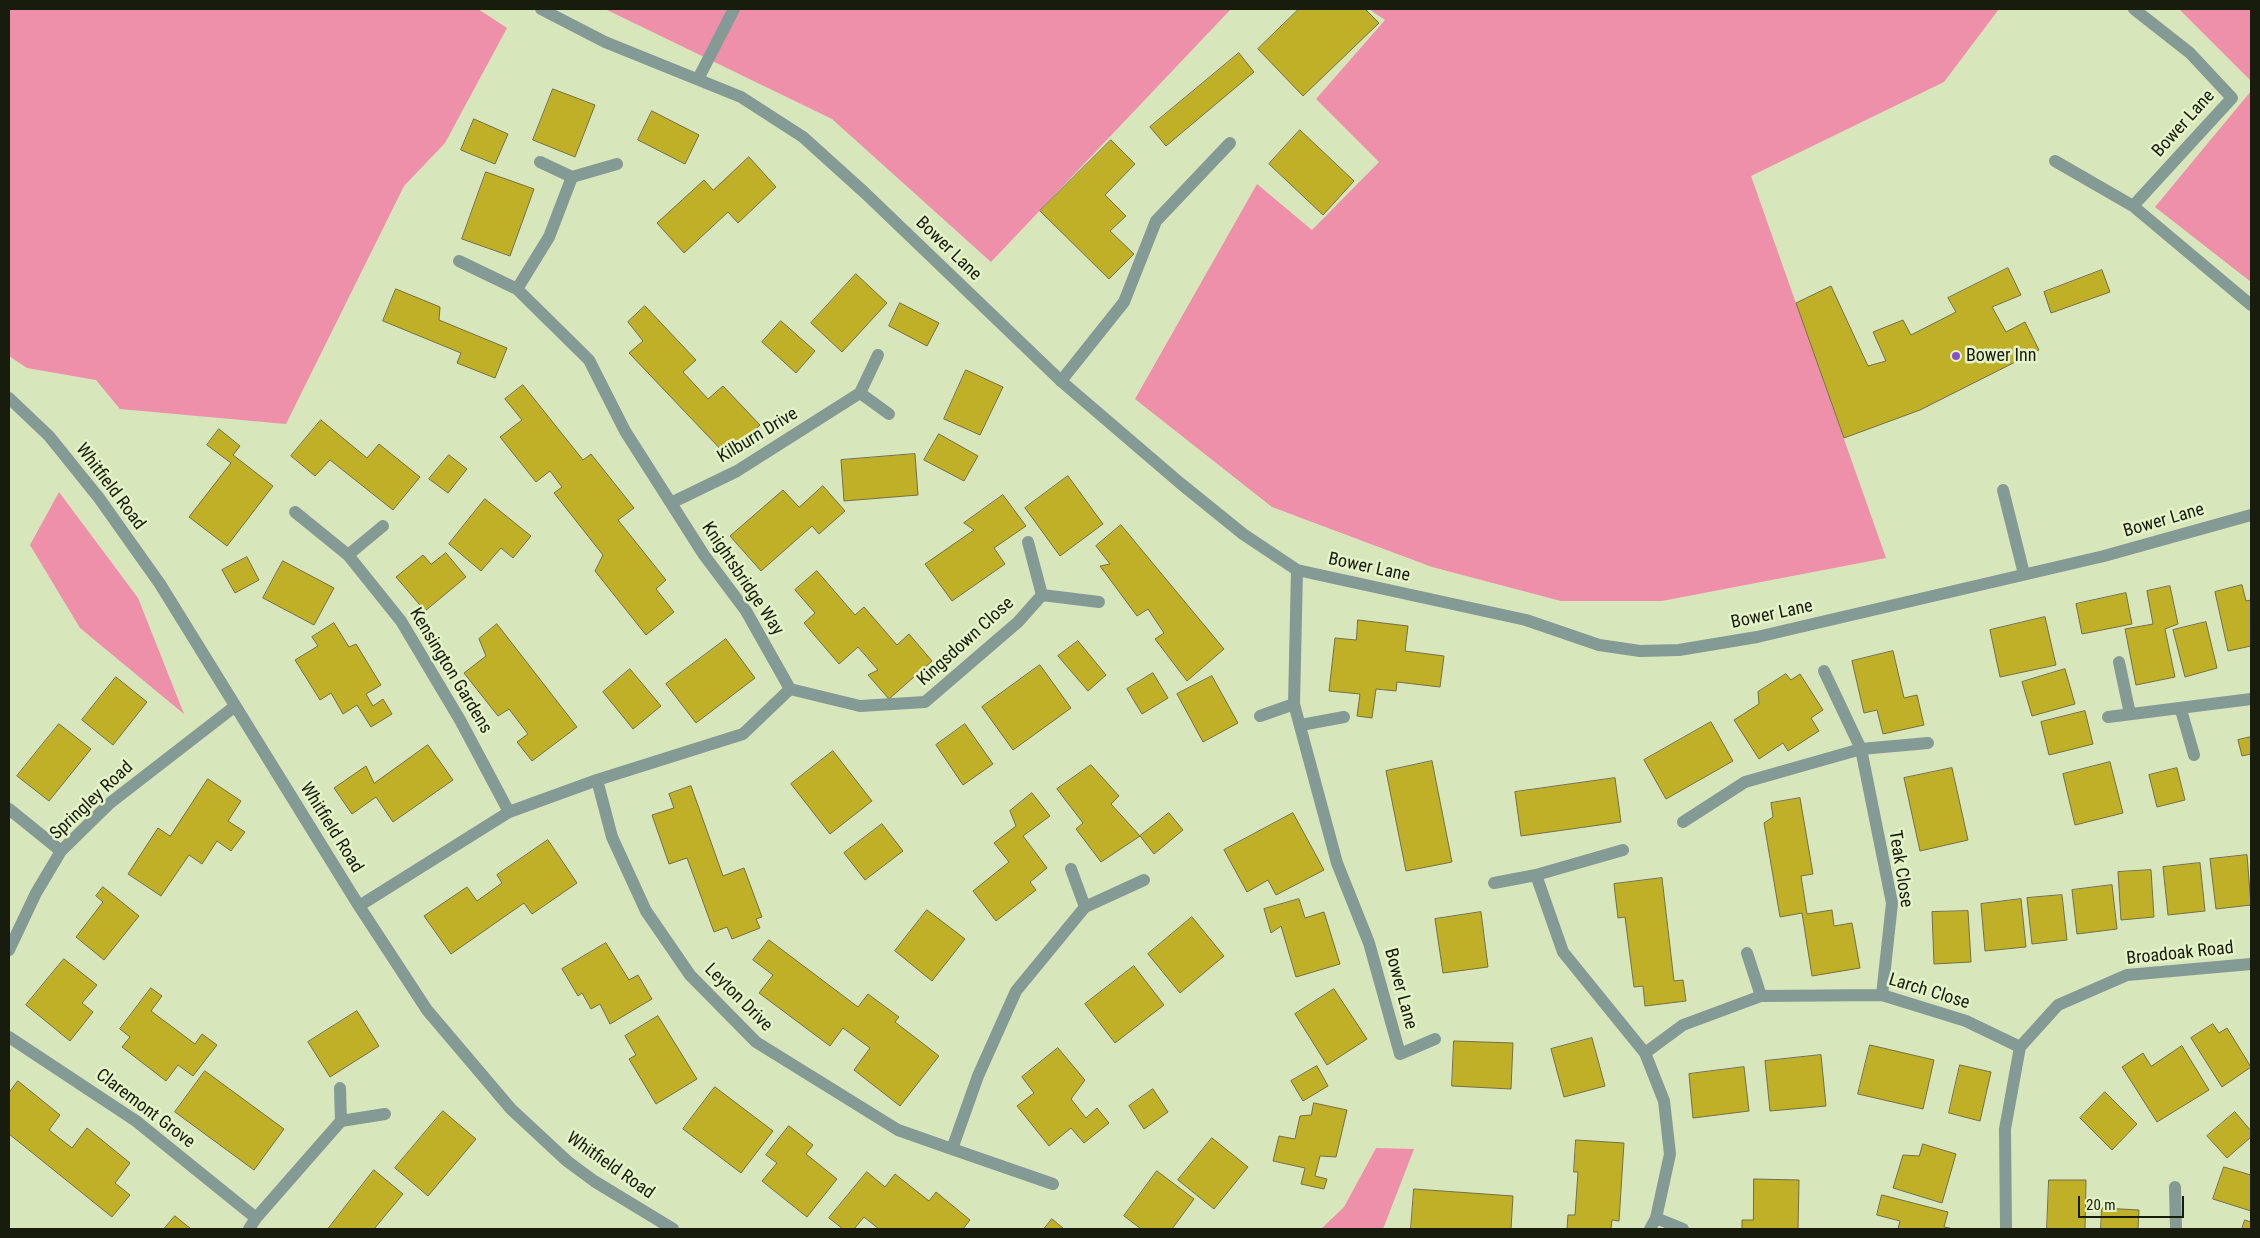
<!DOCTYPE html>
<html>
<head>
<meta charset="utf-8">
<style>
  body { margin:0 }
  #map { position:relative; width:2260px; height:1238px; overflow:hidden; background:#d8e6bb; font-family:"Roboto Condensed",sans-serif }
  canvas { display:block }
  .frame { position:absolute; inset:0; border:10px solid #181c0d; pointer-events:none }
  .scale { position:absolute; left:2078px; top:1196px; width:106px; height:22px; box-sizing:border-box; border:2px solid #181c0d; border-top:0; padding-left:6px; font-size:15px; line-height:18px; white-space:nowrap; color:#181c0d; -webkit-text-stroke:4px #e5f3c8; paint-order:stroke }
</style>
</head>
<body>
<div id="map">
<canvas width="2260" height="1238"></canvas>
<div class="frame"></div>
<div class="scale">20 m</div>
</div>
<script>
const g = document.querySelector('canvas').getContext('2d');
g.lineJoin = 'round';
function paint(path, color) {
  g.fillStyle = color;
  g.fill(path, 'evenodd');
}
function trace(path, color, width, dash) {
  g.strokeStyle = color;
  g.lineWidth = width;
  g.lineCap = dash ? 'butt' : 'round';
  g.setLineDash(dash || []);
  g.stroke(path);
}
function label(font, color, halo, rows, align = 'center') {
  g.font = font + ' "Roboto Condensed",sans-serif';
  g.lineWidth = 5;
  g.setLineDash([]);
  g.textBaseline = 'middle';
  g.strokeStyle = halo;
  g.fillStyle = color;
  for (const [text, x, y, turn = 0] of rows) {
    g.save();
    g.translate(x, y);
    g.rotate((+turn || 0) * Math.PI / 180);
    g.textAlign = isNaN(turn) ? turn : align;
    if (halo) g.strokeText(text, 0, 0);
    g.fillText(text, 0, 0);
    g.restore();
  }
}
const green = new Path2D(`
  M9 9H478L507 28 445 143 404 186 286 424 120 409 96 380 27 368 9 356Z
  M605 9H1231L991 262 832 119Z
  M1369 9H1999L1944 82 1751 176 1886 558 1662 601H1561L1432 567 1272 507 1135 399 1257 184 1312 230 1379 162 1316 99 1385 20Z
  M2179 9H2251V81Z
  M2251 91V282L2155 207Z
  M59 492 138 598 184 714 80 628 30 545Z
  M1376 1148 1414 1149 1383 1229H1321L1344 1207Z`);
const building = new Path2D(`
  M1299 9H1365L1379 23 1303 96 1258 49Z
  M1239 53 1254 72 1166 146 1150 127Z
  M553 89 595 105 575 157 533 140Z
  M652 111 699 135 685 164 638 140Z
  M474 119 508 134 495 164 461 150Z
  M1300 130 1354 181 1323 215 1269 164Z
  M1111 140 1135 164 1105 195 1126 216 1110 231 1134 254 1109 279 1040 211Z
  M749 157 776 187 738 223 728 212 684 253 657 223 704 180 713 190Z
  M486 172 534 189 510 256 462 239Z
  M2008 268 2021 295 1992 307 2006 332 2025 322 2039 350 1920 410 1844 438 1796 303 1831 286 1868 366 1886 361 1873 332 1903 320 1911 335 1956 312 1948 298Z
  M2102 270 2110 292 2051 313 2044 292Z
  M856 274 887 303 842 352 811 323Z
  M396 289 440 307 439 320 507 348 495 378 457 363 461 353 383 321Z
  M900 303 939 323 927 346 889 326Z
  M645 306 696 360 683 372 708 399 723 386 760 425 727 456 629 353 643 341 628 322Z
  M781 321 815 351 796 373 762 342Z
  M966 370 1003 387 980 435 944 419Z
  M523 385 583 460 591 454 634 508 618 520 666 580 656 589 674 612 646 635 595 571 603 555 554 493 562 487 550 471 536 482 500 437 522 420 505 399Z
  M321 420 367 458 379 444 420 477 393 510 330 460 315 476 291 456Z
  M219 429 240 446 233 455 273 486 227 546 189 517 231 463 207 445Z
  M939 434 978 456 964 481 924 460Z
  M915 454 918 495 844 501 841 460Z
  M449 455 467 469 448 493 429 479Z
  M1068 476 1103 524 1060 556 1025 508Z
  M823 486 845 511 819 534 812 526 761 571 730 536 783 490 799 507Z
  M1003 495 1026 526 994 548 1005 564 952 601 925 564 974 530 964 523Z
  M485 499 531 536 513 558 501 548 481 571 449 544Z
  M1121 525 1224 649 1187 681 1155 639 1164 633 1148 609 1137 616 1100 566 1110 564 1096 546Z
  M446 553 466 577 425 611 396 577 423 555 431 564Z
  M247 557 259 580 235 593 222 570Z
  M283 561 334 588 314 625 263 598Z
  M817 571 855 615 864 607 897 645 909 634 932 661 889 699 868 675 878 670 858 647 839 664 804 623 815 613 795 590Z
  M2242 585 2246 601 2251 600V646L2228 651 2215 592Z
  M2170 586 2178 624 2165 629 2175 677 2136 685 2125 629 2153 624 2147 591Z
  M2126 593 2132 624 2082 634 2076 604Z
  M2045 617 2056 665 2000 677 1990 630Z
  M1358 620 1408 626 1405 651 1444 656 1440 687 1397 682 1396 691 1376 689 1372 718 1357 716 1360 694 1329 691 1335 638 1356 640Z
  M2206 622 2217 668 2185 677 2173 630Z
  M334 623 349 647 356 644 381 685 366 694 373 706 383 699 392 714 371 727 357 705 343 714 331 693 320 700 295 660 318 646 312 637Z
  M497 624 577 727 532 761 517 742 528 734 509 709 498 716 464 673 486 656 479 639Z
  M726 639 755 678 696 723 666 684Z
  M1078 641 1106 675 1088 691 1058 656Z
  M1893 651 1904 698 1917 695 1924 725 1883 734 1877 710 1864 713 1852 661Z
  M1040 665 1071 708 1013 750 982 707Z
  M630 669 661 706 633 729 603 692Z
  M2065 669 2075 704 2032 716 2022 682Z
  M1153 673 1168 698 1142 714 1127 689Z
  M1786 674 1791 680 1800 674 1823 710 1811 718 1819 731 1788 751 1783 743 1759 759 1734 720 1759 704 1758 692Z
  M1212 676 1238 723 1203 742 1177 694Z
  M116 677 147 702 113 745 82 720Z
  M2085 711 2093 744 2049 755 2041 722Z
  M1711 722 1733 761 1666 799 1644 760Z
  M59 724 91 749 49 801 17 776Z
  M965 724 993 764 963 785 936 745Z
  M2251 737V754L2242 756 2238 740Z
  M428 745 453 780 393 822 376 797 352 814 334 788 366 766 374 783Z
  M833 751 872 801 830 834 791 784Z
  M1432 761 1452 862 1406 871 1386 771Z
  M2110 762 2123 813 2075 825 2063 774Z
  M1091 765 1119 796 1111 804 1140 836 1101 862 1076 829 1083 823 1057 789Z
  M1952 768 1968 840 1920 851 1904 778Z
  M2177 768 2185 800 2157 807 2149 775Z
  M1615 778 1621 822 1521 836 1515 792Z
  M208 779 241 801 228 821 245 832 231 851 217 841 202 864 189 855 161 896 128 874 158 828 170 836Z
  M691 786 723 876 744 868 762 917 756 919 760 928 732 939 727 927 714 932 687 858 669 864 652 815 674 808 669 794Z
  M1032 793 1050 816 1023 836 1047 868 1030 882 1036 890 996 921 973 891 1009 862 994 843 1016 826 1010 811Z
  M1800 798 1813 874 1801 876 1807 914 1832 910 1834 926 1852 923 1860 968 1812 976 1802 913 1780 917 1764 823 1773 817 1771 803Z
  M1169 813 1183 830 1154 854 1140 836Z
  M1293 813 1324 870 1276 895 1268 880 1247 892 1224 850Z
  M882 824 903 851 865 880 844 853Z
  M548 840 577 883 532 914 524 903 451 954 424 916 467 887 477 901 502 883 497 875Z
  M2247 855 2251 905 2216 909 2210 859Z
  M2200 863 2205 911 2168 915 2163 867Z
  M2151 870 2154 917 2121 920 2118 872Z
  M1662 878 1674 981 1683 980 1686 1001 1645 1006 1643 986 1634 987 1625 917 1618 918 1614 884Z
  M2112 885 2117 929 2077 934 2072 890Z
  M103 887 139 916 104 960 76 937 103 902 96 896Z
  M2062 895 2067 940 2032 944 2027 898Z
  M1299 899 1305 918 1324 912 1340 964 1296 977 1281 926 1271 933 1264 909Z
  M2021 899 2026 947 1985 951 1981 904Z
  M927 910 965 939 932 981 895 951Z
  M1968 911 1971 962 1934 964 1932 912Z
  M1481 912 1488 967 1443 973 1435 919Z
  M1192 917 1224 956 1180 993 1148 954Z
  M769 940 858 1007 868 994 899 1017 895 1022 939 1056 900 1106 854 1070 870 1048 843 1028 830 1046 759 993 773 975 753 960Z
  M606 943 629 980 638 975 652 999 610 1024 600 1004 591 1009 582 993 578 996 562 969Z
  M64 959 97 985 82 1003 93 1012 70 1041 26 1005Z
  M1134 966 1164 1005 1115 1043 1085 1004Z
  M151 988 162 996 151 1011 195 1044 202 1034 217 1045 193 1076 178 1065 166 1081 122 1047 130 1037 120 1029Z
  M1334 989 1367 1039 1327 1065 1295 1014Z
  M357 1011 379 1046 330 1077 308 1042Z
  M658 1016 697 1079 656 1104 629 1059 636 1055 625 1036Z
  M2213 1024 2219 1033 2227 1028 2251 1067 2222 1087 2191 1038Z
  M1592 1038 1605 1086 1564 1097 1551 1049Z
  M1454 1041 1513 1043 1511 1089 1452 1086Z
  M1870 1045 1934 1060 1923 1109 1858 1094Z
  M2182 1046 2209 1090 2157 1122 2122 1067 2143 1053 2151 1066Z
  M1058 1048 1085 1080 1071 1099 1086 1118 1097 1108 1109 1123 1084 1143 1071 1128 1049 1146 1017 1106 1034 1093 1022 1077Z
  M1821 1055 1826 1106 1770 1111 1765 1061Z
  M1960 1065 1991 1072 1980 1121 1949 1113Z
  M1317 1066 1328 1086 1303 1101 1291 1081Z
  M1744 1067 1749 1111 1693 1118 1689 1074Z
  M205 1071 284 1129 254 1170 175 1112Z
  M18 1081 60 1115 49 1130 72 1148 87 1128 130 1163 115 1183 130 1195 112 1217 9 1134V1093Z
  M715 1087 773 1131 741 1173 683 1129Z
  M1153 1089 1168 1112 1144 1129 1129 1106Z
  M2105 1092 2137 1124 2112 1150 2080 1118Z
  M1314 1103 1347 1110 1336 1157 1320 1156 1315 1176 1327 1179 1324 1189 1301 1184 1305 1168 1273 1161 1279 1136 1295 1139 1300 1116 1311 1115Z
  M443 1111 476 1139 428 1196 395 1168Z
  M2235 1112 2251 1131V1137L2227 1158 2207 1136Z
  M789 1126 813 1145 806 1154 837 1179 807 1217 762 1181 777 1163 766 1155Z
  M1212 1138 1248 1167 1214 1209 1178 1180Z
  M1576 1140 1624 1143 1619 1221 1612 1220 1611 1229H1567L1568 1215H1575L1578 1172H1574Z
  M1923 1144 1956 1154 1942 1203 1893 1188 1903 1155 1919 1156Z
  M2224 1167 2251 1175V1211L2213 1199Z
  M374 1170 403 1194 374 1229H328Z
  M1157 1171 1194 1199 1172 1229H1141L1124 1216Z
  M867 1172 885 1187 895 1174 929 1201 936 1192 970 1220 963 1229H879L864 1217 854 1229H843L829 1218Z
  M1754 1179 1799 1180 1798 1229H1742V1220H1753Z
  M2049 1180H2086L2085 1229H2047Z
  M1414 1189 1513 1196 1511 1229H1411Z
  M1882 1195 1948 1212 1944 1227 1954 1229H1898L1900 1221 1877 1215Z
  M2102 1208 2139 1210 2138 1229H2101Z
  M175 1216 191 1229H164Z
  M1052 1219 1064 1229H1044Z
  M2245 1220 2251 1222V1229H2242Z`);
const service = new Path2D(`
  M1061 381 1124 302 1156 221 1230 143
  M2003 490 2024 574`);
const minor = new Path2D(`
  M541 9 605 42 741 97 803 137 865 193 1061 381 1180 483 1243 534 1297 570 1526 620 1599 645 1640 651 1679 650 1757 637 2104 556 2251 515
  M2134 9 2190 53 2232 98 2133 206 2251 305
  M698 79 734 9
  M2055 161 2133 206
  M540 162 572 177
  M459 261 517 289
  M860 393 889 414
  M9 398 49 436 99 498 160 584 359 906 427 1010 511 1109 567 1161 594 1181 673 1229
  M671 503 737 471 860 393 878 355
  M295 512 348 555
  M383 526 348 555 401 621 460 720 509 812
  M1297 570 1294 704 1337 863 1369 943 1400 1054 1435 1039
  M1042 595 1099 602
  M2119 662 2130 714
  M1824 671 1861 749 1892 903 1882 995
  M790 689 860 706 925 702 1018 622 1042 595 1028 542
  M2181 710 2194 755
  M1260 716 1294 704
  M2108 717 2251 699
  M1301 725 1344 717
  M597 780 612 837 646 911 690 975 756 1042 898 1130 952 1149 978 1076 1016 991 1085 907 1071 869
  M9 809 61 851
  M1683 822 1745 782 1861 749 1928 743
  M1536 875 1563 952 1645 1053 1664 1101 1670 1154 1656 1218 1650 1229
  M1494 883 1536 875 1623 850
  M359 906 509 812 597 780 743 734 790 689 746 611 704 555 625 431 589 360 517 289 549 237 572 177 617 164
  M1085 907 1144 880
  M9 950 36 893 61 851 110 803 234 707
  M1747 953 1761 996
  M9 1037 136 1121 256 1218
  M1645 1053 1683 1025 1761 996 1882 995 1966 1021 2020 1047
  M340 1088 341 1121
  M952 1149 1053 1184
  M2175 1187 2176 1229
  M1656 1218 1683 1229
  M249 1229 256 1218 341 1121 385 1114
  M2006 1229 2005 1129 2020 1047 2058 1005 2127 975 2251 964`);
const markers = [
  [1956,356,5,"#8951c8"]
];
const streetNames = [
  ["Bower Lane",2184,124,-48],
  ["Bower Lane",948,249,44],
  ["Kilburn Drive",758,436,-31],
  ["Whitfield Road",110,487,53],
  ["Bower Lane",2164,521,-16],
  ["Bower Lane",1369,568,12],
  ["Knightsbridge Way",742,579,56],
  ["Bower Lane",1772,615,-12],
  ["Kingsdown Close",966,642,-42],
  ["Kensington Gardens",450,671,59],
  ["Springley Road",92,801,-43],
  ["Whitfield Road",331,828,58],
  ["Teak Close",1900,869,81],
  ["Broadoak Road",2180,954,-6],
  ["Bower Lane",1400,989,75],
  ["Larch Close",1929,992,17],
  ["Leyton Drive",738,998,45],
  ["Claremont Grove",145,1109,37],
  ["Whitfield Road",610,1166,35]
];
const poiNames = [
  ["Bower Inn",1966,356]
];
paint(green, '#ee90a9');
paint(building, '#bfb027');
trace(building, '#736f46', 1);
trace(service, '#839a95', 12);
trace(minor, '#839a95', 12);
for (const [x, y, r, color] of markers) {
  const dot = new Path2D();
  dot.arc(x, y, r, 0, 2 * Math.PI);
  g.fillStyle = color;
  g.fill(dot);
  trace(dot, '#e5f3c8', 2);
}
label('18px', '#181c0d', '#e5f3c8', streetNames);
label('18px', '#181c0d', '#e5f3c8', poiNames, 'left');
</script>
</body>
</html>
